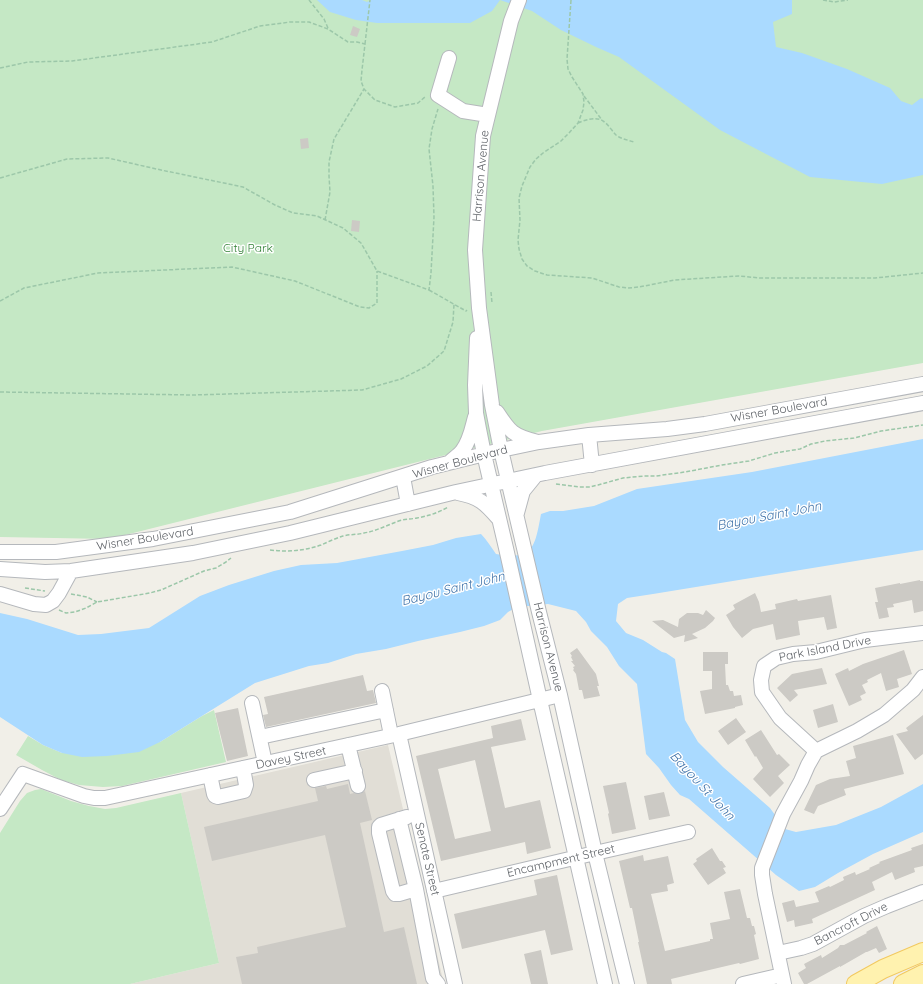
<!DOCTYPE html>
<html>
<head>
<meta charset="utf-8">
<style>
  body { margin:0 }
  canvas { display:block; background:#f1efe8 }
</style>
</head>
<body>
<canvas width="923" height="984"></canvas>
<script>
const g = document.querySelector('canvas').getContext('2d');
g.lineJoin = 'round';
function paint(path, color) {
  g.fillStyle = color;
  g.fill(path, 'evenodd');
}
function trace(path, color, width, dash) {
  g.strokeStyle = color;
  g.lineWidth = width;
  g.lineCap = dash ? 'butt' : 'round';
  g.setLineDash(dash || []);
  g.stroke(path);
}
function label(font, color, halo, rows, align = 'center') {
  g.font = font + ' Quicksand,sans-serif';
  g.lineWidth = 3;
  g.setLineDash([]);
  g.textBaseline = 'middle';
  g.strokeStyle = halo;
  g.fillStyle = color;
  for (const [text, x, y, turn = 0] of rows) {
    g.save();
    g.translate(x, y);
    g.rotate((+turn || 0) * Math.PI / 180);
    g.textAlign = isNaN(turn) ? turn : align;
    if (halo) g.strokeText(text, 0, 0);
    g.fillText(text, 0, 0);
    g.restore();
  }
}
const education = new Path2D(`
  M388 745 444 984H130L219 963 181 793Z`);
const green = new Path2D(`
  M0 0H923V363L542 431 109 539 0 537Z
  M214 710 226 762 122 786 103 787 79 785 61 780 42 770 16 755 28 736 43 745 62 753 160 742 202 716Z
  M41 789 71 801 89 806 105 809 116 808 181 793 219 963 130 984H0V833L20 801 27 793 35 790Z`);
const water = new Path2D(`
  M317 0H362L367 2 371 0H792V14L773 22 776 47 802 53 847 69 890 88 901 101 912 105 921 98 923 99V175L882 184 810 177 720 130 619 57 596 47 561 30 532 11 500 0 492 11 470 23H377L356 20 330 12Z
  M923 439V550L653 594 627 598 618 604 616 621 626 633 643 640 662 652 666 653 675 659 685 720 698 742 723 767 770 808 785 829 796 832 836 825 881 807 923 784V832L873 854 838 873 815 887 799 891 776 875 689 799 680 795 671 785 659 768 646 754 637 684 619 666 607 647 591 631 586 622 576 611 548 604 530 606H519L508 612 500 620 484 626 460 632 418 641 386 649 356 654 328 663 309 666 255 683 160 742 139 752 107 756 82 757 62 753 43 745 0 717V613L27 619 78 635 101 634 149 628 200 596 229 585 274 571 301 565 337 563 402 551 433 545 456 538 481 534C487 540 491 547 496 554 534 561 535 546 541 514L550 511H563L594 506 637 489 752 472Z`);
const building = new Path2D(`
  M353 26 360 29 357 37 350 35Z
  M308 138 309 148 301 149 300 139Z
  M352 220 360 221 359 232 351 231Z
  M920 580V581H923V611L914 613 912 600 893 604 894 607 887 608 889 617 879 619 875 602H878L875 588 900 583V584Z
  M755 593 759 602 761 612 776 609 775 604 797 599 798 601 831 595 837 628 827 630 824 617 798 621 800 635 776 640 773 624 753 629 742 638 733 627 726 615 735 609 733 605Z
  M706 610 715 618 713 621 705 628 692 634 698 638 684 642 685 635 674 638 652 621 663 620 678 627 679 619 687 613H698L703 615Z
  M577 648 596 674 599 686H597L600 696 584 699 582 690H579L576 674 573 670 574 669 573 667 575 666 571 661H573L571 657 572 656 570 653Z
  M904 650 912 674 897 679 899 687 886 691 881 673 867 680 868 682 862 685 866 693 860 696 862 700 849 706 835 674 848 668 849 671 863 664Z
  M703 652H728V664H725L726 685H728L730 691H733L734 696 741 695 743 705 735 707V708L705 714 700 691 712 689V671H703Z
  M822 668 827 684 794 690 798 695 790 702 777 688 792 674Z
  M363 675 367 691 373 690 376 703 266 727 263 715 268 714 264 697Z
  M833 704 838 722 818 728 813 710Z
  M238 708 248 756 227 761 215 713Z
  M923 715V754L915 760 896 734 908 731 906 728Z
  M736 718 746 732 728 745 718 731Z
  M521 719 526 740 491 747 505 808 540 800 551 848 527 854 525 842 441 861 416 756 493 738 491 726ZM475 760 491 831 455 839 438 769Z
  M761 730 777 755 779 754 790 765 778 776 784 783 770 797 753 779 763 768 756 756 755 757 745 740Z
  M893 735 904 774 844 789 846 795 818 806 814 814 804 810 816 785 830 779 850 776 846 761 856 758 853 746Z
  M626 782 636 829 612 834 608 814 609 813 603 786Z
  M348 784 350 794 354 793 360 794 365 791 372 820 360 823 384 932 404 927 417 984H242L236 957 258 953 257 947 346 927 325 835 212 861 204 827 318 801 315 788 326 786 327 789Z
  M664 792 670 816 649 820 644 796Z
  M923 844V866L914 868 915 872 895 880 892 872 872 882 875 890 812 919 813 923 795 927 794 920 787 922 782 903 794 900 796 907 819 902 815 892 829 886 830 887 844 880 843 877 855 872 856 875 870 869 869 868 880 863 879 862 912 850 911 848Z
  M712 848 720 861H722L726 867 723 868 726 873 708 885 693 864 697 861 696 859Z
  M643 855 644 861 668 856 674 883 667 885 668 891 651 894 665 951 710 941V939H713L710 923 730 919 724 892 740 889 747 918H750L752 926H754L756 934 754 935 759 959 740 964 739 963 671 979 672 984H647L638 942H639L632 908H630L619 861Z
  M557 875 573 950 551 955 545 930 462 949 454 914 537 895 534 880Z
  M877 926 887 949 879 953 876 948 867 952H866L840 967V966L807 984H804L798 973 806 968 804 964 821 955 822 958 838 948 840 945H844L867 933 866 932Z
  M541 950 548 984H531L524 954Z`);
const path = new Path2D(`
  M309 0 324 19 328 28
  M571 0 567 59 568 69 572 77 583 94 584 102 583 110 578 123 569 133 561 141 543 153 536 159 530 167 522 186 519 198 520 220 518 240 519 249 522 259 527 266 535 271 547 275 592 278 619 287 628 288 639 287 675 280 739 276 760 278H875L923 273
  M823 0 834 2 848 0
  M365 44 370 0
  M0 68 28 62 72 61 212 42 260 26 290 22H309L328 29 348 42H357L365 44 362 70 361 81 364 89 375 100 395 107 418 103 426 96
  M584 96 602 120
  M578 123C585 120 596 116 603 121 608 124 612 131 616 135 621 139 628 140 634 142
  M0 178 67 159 108 158 161 170 243 187 275 205 293 213 317 216 343 228 361 243 377 271 429 290 431 273 434 217 433 186 429 149 432 129 438 109
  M325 220 330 192 329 176V162L334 139 364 89
  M429 290 466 311 467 310
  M491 292 492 303
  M0 301 24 288 98 273 232 267 295 281 360 307 369 308 377 303V271
  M0 392 193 395 362 390 401 379 427 366 444 351 453 322 454 304
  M556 484 579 487H590L598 485 623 478 644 476H656L685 472 722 465 749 461 775 453 800 449 811 444 825 441 854 438 881 431 923 425
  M270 550C287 552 304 551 321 545 328 542 336 538 343 536 350 534 357 535 364 533 377 531 389 524 402 520 407 519 412 519 417 518 428 516 438 513 448 507
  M25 588 45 591
  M71 594 87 597 97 602
  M59 610 66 613 75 612 86 608 97 602 150 593 161 590 204 571 216 568 226 562 231 558`);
const minor = new Path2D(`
  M519 0 511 21 483 136 475 250 479 308 492 405 501 450 539 612 560 695 595 853 627 984
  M449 58 438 95 463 111 488 115
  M477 338 475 385 476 413 479 429 484 454 506 548 540 700 605 984
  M497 412C510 432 513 436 538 442
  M589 435 592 465
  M450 462C454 458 459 455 462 451 470 441 472 428 475 417
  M403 477 408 504
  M458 493C479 497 485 503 498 518
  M517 513 523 491 536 475
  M0 552H56L153 539 290 512 432 467 501 450 539 442 589 435 667 429 705 424 923 384
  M0 569 45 572 71 571 193 553 290 533 456 492 545 473 923 403
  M0 594 34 604 46 605 53 601 59 593 71 571
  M382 691 391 735
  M252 703 265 763
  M399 734 455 984
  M260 737 386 710
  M348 745 358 786
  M816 751 780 718 762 692 761 680 764 666 776 658 793 654 816 652 865 640 923 633
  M210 775 214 794 215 796 218 797 244 791 246 785 243 768
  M314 780 355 771
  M0 809 23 774 84 796 94 798H105L399 734 560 695
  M407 817 381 825 379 827V833L393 891 395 894H399L416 889
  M399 819 416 889 433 978 438 984
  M434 891 595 853 688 832
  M778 953 801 948 813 944 864 916 887 906 923 892
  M743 984 782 975
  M784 984 765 894 762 875V868L783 814 801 781 808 765 816 751 857 731 884 715 913 690 923 677`);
const major = new Path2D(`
  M856 984 883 969 923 952
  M903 984 923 974`);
const streetNames = [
  ["Harrison Avenue",481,176,-85],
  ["Wisner Boulevard",779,410,-10],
  ["Wisner Boulevard",460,462,-15],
  ["Wisner Boulevard",145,539,-9],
  ["Harrison Avenue",548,647,76],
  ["Park Island Drive",825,649,-11],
  ["Davey Street",291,758,-12],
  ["Senate Street",427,859,77],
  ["Encampment Street",561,861,-13],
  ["Bancroft Drive",851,924,-27]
];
const parkNames = [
  ["City Park",248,248]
];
const waterNames = [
  ["Bayou Saint John",769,516,-11],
  ["Bayou Saint John",453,589,-14],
  ["Bayou St John",702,786,47]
];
paint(education, '#e1ded6');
paint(green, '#c5e8c5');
paint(water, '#aadaff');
paint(building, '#cccac5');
trace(minor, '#b5b8bc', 16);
trace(major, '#f2c960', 20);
trace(path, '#9cc7a9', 1.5, [4, 2]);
trace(minor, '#fff', 14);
trace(major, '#fff2af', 18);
label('12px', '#5f6368', '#fff', streetNames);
label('12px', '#348238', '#fff', parkNames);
label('italic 13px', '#4174aa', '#fff', waterNames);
</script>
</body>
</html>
